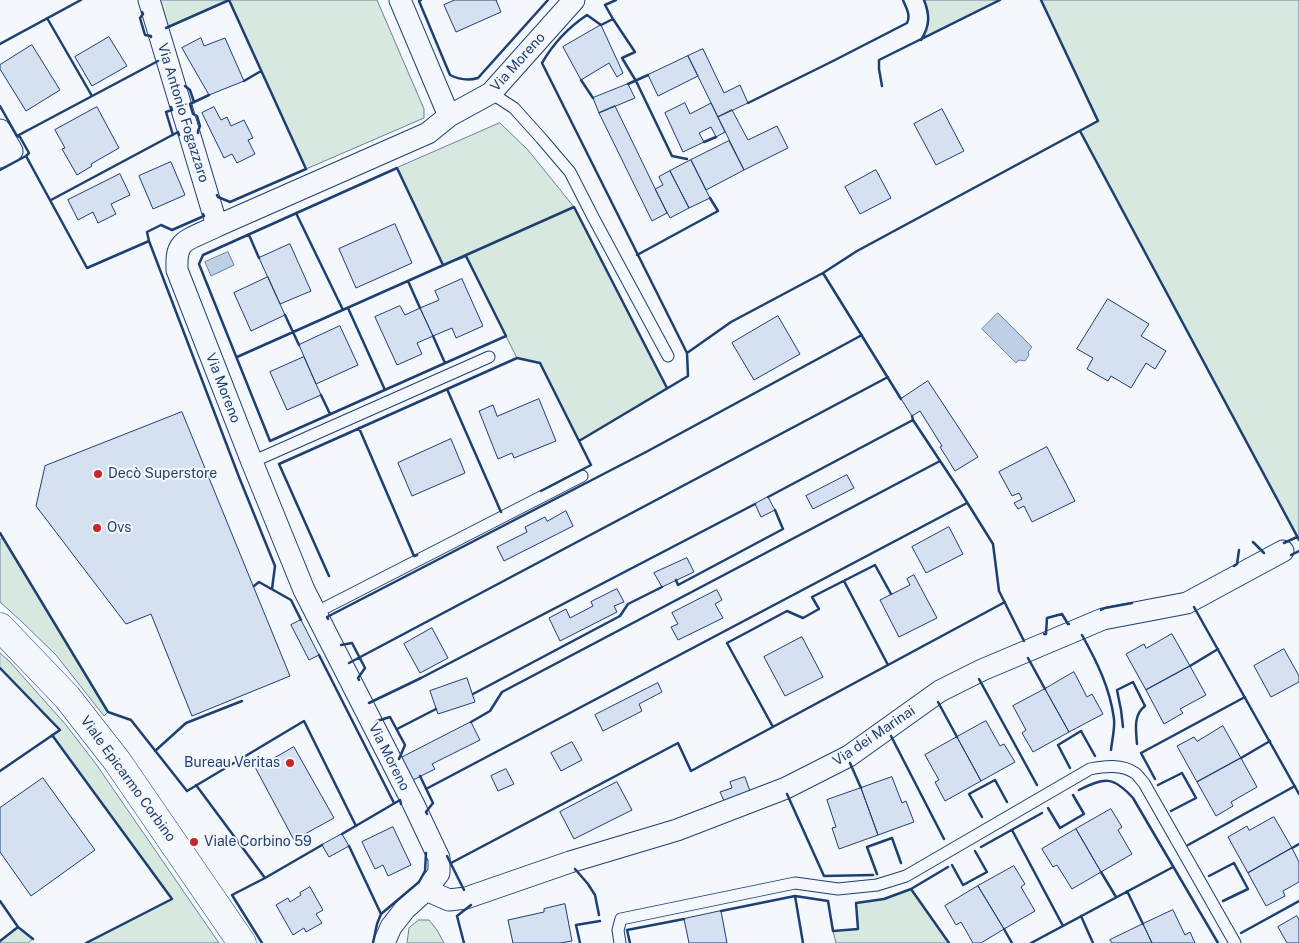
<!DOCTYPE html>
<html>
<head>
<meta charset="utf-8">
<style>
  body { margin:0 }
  canvas { display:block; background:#f4f7fb }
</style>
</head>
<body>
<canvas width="1299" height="943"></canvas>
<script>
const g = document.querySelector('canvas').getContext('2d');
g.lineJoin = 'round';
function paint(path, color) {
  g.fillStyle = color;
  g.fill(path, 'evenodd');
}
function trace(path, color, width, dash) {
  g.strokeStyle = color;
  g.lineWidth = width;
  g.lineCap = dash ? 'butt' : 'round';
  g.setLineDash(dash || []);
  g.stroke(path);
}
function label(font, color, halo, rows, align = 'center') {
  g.font = font + ' "Public Sans",sans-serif';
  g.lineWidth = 4;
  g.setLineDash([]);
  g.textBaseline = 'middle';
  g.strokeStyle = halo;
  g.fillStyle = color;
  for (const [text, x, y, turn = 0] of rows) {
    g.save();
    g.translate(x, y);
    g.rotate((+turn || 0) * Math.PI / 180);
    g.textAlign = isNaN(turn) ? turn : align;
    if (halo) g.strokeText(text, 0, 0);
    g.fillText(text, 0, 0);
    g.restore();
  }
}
const green = new Path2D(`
  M157 0H377L424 109V118L306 169 229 1 166 28Z
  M924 0H1000L921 40C930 26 931 16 924 0Z
  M1041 0H1299V540L1080 131 1098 120Z
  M500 123 528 150 574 207 667 388 579 441 540 363 517 358 466 257 443 265 397 168Z
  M3 538 108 712 104 716 56 655 21 621 0 602V540Z
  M0 653 10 662 66 725 96 764 219 943H86L172 899 52 735 59 730 0 668Z
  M911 889 949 943H836L833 931 858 929 856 903 884 899Z
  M419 920H429L437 930 444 943H407L409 928Z
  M18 927 33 939 28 943H0V941Z`);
const water = new Path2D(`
  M228 252 234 265 211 276 205 262Z
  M998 313 1032 347 1028 352 1029 355 1025 361 1019 360 1016 363 982 329Z`);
const building = new Path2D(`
  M455 0H497H496L501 12 456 32 444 5Z
  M601 25 623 73 617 77 609 63 581 80 563 47Z
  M109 37 127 66 92 86 75 57Z
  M201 38 204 46 225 38 244 81 209 95 182 48Z
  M32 45 60 90 26 111 0 69V65Z
  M703 49 724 93 740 85 748 103 718 117 688 56Z
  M688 56 698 76 658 96 648 75Z
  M628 84 635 98 599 113 593 98Z
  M685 103 690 114 711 103 725 132 716 137 711 127 699 133 704 142 683 152 665 113Z
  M615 106 667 213 652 221 599 113Z
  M97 107 119 148 91 164 92 166 77 175 62 149 65 148 55 130Z
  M214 107 221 120 227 117 231 126 244 120 253 138 248 140 255 154 237 163 232 154 224 158 202 113Z
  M942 109 964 151 936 165 914 124Z
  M732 110 748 140 777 126 788 148 744 170 718 117Z
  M729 141 744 170 706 190 691 160Z
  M691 160 710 198 689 208 670 171Z
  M171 162 185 195 153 209 139 176Z
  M876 170 891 198 860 214 845 187Z
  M670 171 689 208 670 218 655 189 663 185 659 177Z
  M120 174 130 195 111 204 116 214 98 223 93 212 78 220 68 200Z
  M395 224 412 263 356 288 339 249Z
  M290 244 311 291 280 304 259 258Z
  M268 277 285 315 251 331 234 293Z
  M462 279 483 326 456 338 452 328 433 336 420 308 439 300 435 291Z
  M1108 299 1149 324 1141 336 1166 351 1155 369 1146 363 1131 388 1111 376 1108 381 1087 369 1093 358 1077 349Z
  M400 306 405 315 420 308 433 336 417 343 422 354 397 365 375 317Z
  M778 316 800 354 754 380 732 343Z
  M340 326 358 365 316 384 299 345Z
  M304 357 321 395 287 410 270 372Z
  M928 381 978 457 955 471 940 447 942 446 920 411 912 416 901 399Z
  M539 399 556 441 514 458 512 453 498 459 479 411 493 405 497 416Z
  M182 412 290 676 192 716 151 614 126 624 36 506 45 466Z
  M451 439 465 473 412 496 398 463Z
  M1047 447 1075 501 1032 522 1024 506 1018 509 1014 503 1022 499 1019 493 1012 496 999 472Z
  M847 475 854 488 813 509 806 496Z
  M768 497 775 510 761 517 755 504Z
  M566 511 573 526 504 561 497 547 527 532 525 527 545 517 547 521Z
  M949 527 963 554 926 573 912 547Z
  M687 558 694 572 662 587 654 573Z
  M914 575 937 618 899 637 880 600 910 585 907 579Z
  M617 589 624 602 614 606 617 612 560 641 549 618 566 609 570 618 593 606 591 602Z
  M717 590 722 600 715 604 723 618 678 640 671 627 678 624 672 613Z
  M301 620 319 655 309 660 291 625Z
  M432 628 448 658 420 673 404 644Z
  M1172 634 1190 666 1146 690 1126 654 1144 644 1146 648Z
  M802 637 823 677 785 696 764 657Z
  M1284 649 1299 676V682L1271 697 1254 666Z
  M1190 666 1206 695 1180 709 1183 713 1164 724 1146 690Z
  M1074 672 1087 697 1092 694 1103 714 1069 732 1045 689Z
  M467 678 475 702 438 714 430 691Z
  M658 683 662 692 639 704 642 711 603 731 595 715Z
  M1045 689 1069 732 1033 752 1022 733 1026 730 1013 706Z
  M986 721 1000 746 1004 744 1015 762 981 781 957 737Z
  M471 722 480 740 432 764 435 769 411 781 399 759Z
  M1223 726 1241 758 1197 782 1177 746 1194 737 1197 741Z
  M957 737 981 781 945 801 935 782 939 780 925 755Z
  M572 742 582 760 561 771 551 753Z
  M294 747 334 818 294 840 256 769Z
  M1241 758 1257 787 1231 802 1233 806 1216 816 1197 782Z
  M506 769 514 784 498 791 491 776Z
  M745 777 751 794 725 803 720 792 732 788 730 782Z
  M892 777 902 803 906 801 914 822 878 835 861 788Z
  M43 778 95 850 31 896 0 852V808Z
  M617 782 632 810 574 839 560 812Z
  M861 788 878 835 839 849 832 828 836 827 827 800Z
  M1111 809 1122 827 1118 830 1132 854 1101 872 1076 829Z
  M1274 817 1292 848 1248 873 1228 837 1247 826 1249 830Z
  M393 827 411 865 388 876 383 865 375 869 362 842Z
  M1076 829 1101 872 1072 889 1057 865 1053 867 1042 849Z
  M342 834 349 846 329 857 322 845Z
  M1292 848 1299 862V882L1283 891 1285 896 1266 906 1248 873Z
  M1014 866 1025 884 1021 887 1035 911 1004 929 978 886Z
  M978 886 1004 929 981 943H973L961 922 956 925 945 906Z
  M310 887 323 910 316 914 322 923 306 932 304 928 293 935 276 905 288 898 290 902 301 895 300 893Z
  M565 904 572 941 560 943H513L508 920 544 912V909Z
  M1173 910 1185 935 1190 932 1195 943H1152L1143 924Z
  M721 911 727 943H689L684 919Z
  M1297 916 1299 920V943H1287L1278 927Z
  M1143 924 1152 943H1112L1110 940Z`);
const service = new Path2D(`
  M491 93 514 108 541 138 570 172 593 217 668 356
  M252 462 489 357
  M315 613 582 476
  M620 943 618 930 621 919 795 883 838 889 877 885 906 876 1090 769C1105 766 1122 764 1135 773 1138 775 1141 780 1144 783L1235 943`);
const minor = new Path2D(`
  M149 0 217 226
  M400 0 449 116
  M0 130 12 151 0 157
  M426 890 449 900 466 898 570 862 677 830 786 788 849 756 940 691 982 670 1103 619 1187 603 1283 551
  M384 943 391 927 405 909 426 890 439 873V858L413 803 304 590 252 462 177 270C177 262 176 253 181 246 186 238 208 231 217 226L428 133 449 116 491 93 574 0`);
const secondary = new Path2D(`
  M0 627 67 697 117 761 242 943`);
const wall = new Path2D(`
  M421 0 419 1 450 75C460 80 468 81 478 78L548 0
  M616 0 605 5 613 19 635 52 622 58 636 81 672 156 687 159
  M142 12 143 14 140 18 145 35 151 36V37
  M47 18 92 96
  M613 19 601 25 587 15C569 27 553 44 542 63L687 353 731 322 823 273 857 251 1098 121 1041 0
  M166 28 229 0 306 169 230 202 218 197 217 195
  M921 40C930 26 930 15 924 0
  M0 44 81 0
  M581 80 593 98
  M244 81 261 71
  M628 84 648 75
  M185 86 190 90 194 102
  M882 86 879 69V60L1000 0
  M748 103 833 61 907 23C911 15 906 8 903 0
  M0 106 17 136 20 137 29 153 26 156 87 268 149 241 147 232 161 225 172 230 204 216 203 214
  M171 107 172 110 166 112 173 135
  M1080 131 1299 540
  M198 133V131L200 126 197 116 193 114 190 104 209 95
  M17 136 158 61
  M704 142 716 137
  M0 170 26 156
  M51 200 178 132 179 135
  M296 213 343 310
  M249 235 259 258
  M149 241 239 477 275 566 272 589
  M637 255 718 211 710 198
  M443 265 397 168 203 255 199 264 270 441 506 336 466 256
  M823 273 901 399
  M408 281 420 308
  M348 308 385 390
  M285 315 299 345
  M433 336 445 363
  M237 357 574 207 667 388
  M447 389 501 512
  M321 395 330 414
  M912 416 913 420 960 491 993 544 999 591 1024 641
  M359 428 414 556 417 555
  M579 441 688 376 687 353
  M768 497 913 420
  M0 533 108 712 131 720 187 791 304 721 356 826
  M1253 542 1264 553
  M1284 543 1297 537
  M1291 555 1299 551
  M1234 566 1237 564 1239 550
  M329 576 279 464 517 358 540 363 591 465 541 491
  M676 580 678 585 783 529 775 510
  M844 581 888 665
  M254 586 259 582 291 600 301 620
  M1194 607 1299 794
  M1101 610 1105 608 1132 603
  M328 619 327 617 646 452 862 335
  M1044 634H1046L1047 618 1062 614 1068 624H1069
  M1082 635C1097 662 1110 688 1114 719 1115 729 1112 740 1111 750
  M341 645 352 643 365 668 358 678 359 680
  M319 655 394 803
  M1028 658 1045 689
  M349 663 888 377
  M1190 666 1218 649
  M0 668 60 730 0 771
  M979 679 1037 785
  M473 694 620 616 628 604 662 587
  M938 702 957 737
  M369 703 421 678 755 504
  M377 721 390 717 405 745 399 759
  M471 722 490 711 502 692 940 461
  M773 727 727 643 787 611 803 618 819 609 812 597 875 565 891 594
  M1123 727 1121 710 1117 690 1133 682 1145 706C1133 715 1136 730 1137 744
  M397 729 436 709
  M52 735 172 899 86 943
  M891 736 944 839
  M155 751 186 723 242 701
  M1241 758 1270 741
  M850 763 861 788
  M1070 768 1058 745 1081 731 1095 756
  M420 776 433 803 426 812 427 814
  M1155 779 1141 753 1245 697
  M196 785 265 878
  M1158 785 1182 773 1196 798 1171 811
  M426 789 967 503
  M1079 790C1105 777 1113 776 1133 798L1218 943
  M787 794 824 876 873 875
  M1048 808 1060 828 1084 814 1073 795
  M982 817 969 794 995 780 1007 802
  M1012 830 1063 926
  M342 834 400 800 401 804
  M1188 845 1295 786
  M349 846 381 914
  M981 847 1042 813
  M1292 848 1299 844
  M447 856 464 890
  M451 863 678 743 691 771 1005 602
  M952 865 963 885 987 872 975 851
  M575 869 588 884 595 895 599 915
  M1101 872 1116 897
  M877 874 867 847 892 838 901 863
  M1209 876 1234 863 1248 889 1223 901
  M911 889 949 943
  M1127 891 1143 924
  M795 896 828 901 833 931 858 929 856 903 884 899 911 889 948 867
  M0 901 18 927 33 939
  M721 911 795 896 803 943
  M1081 916 1093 943
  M1004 929 1012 943
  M1241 933 1299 901
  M0 941 18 927
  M262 943 232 895 265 878 322 845
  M373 943 377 924 381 914 419 882 425 871 426 853
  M464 943 457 916 471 905
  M580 943 576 925 600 921
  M630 943 627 930 684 919
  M1031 943 1173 867`);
const markers = [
  [98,474,5,"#c62828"],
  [97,528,5,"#c62828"],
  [290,763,5,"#c62828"],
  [194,842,5,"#c62828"]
];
const streetNames = [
  ["Via Moreno",518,62,-48],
  ["Via Antonio Fogazzaro",183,113,73],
  ["Via Moreno",223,388,69],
  ["Via dei Marinai",874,736,-34],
  ["Via Moreno",389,757,63],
  ["Viale Epicarmo Corbino",128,779,54]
];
const poiNames = [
  ["Decò Superstore",108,474],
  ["Ovs",107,528],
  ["Bureau Veritas",280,763,"right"],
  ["Viale Corbino 59",204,842]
];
paint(green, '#d7e8df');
trace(green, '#687fa3', 1);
paint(water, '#bed0e5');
trace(water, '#687fa3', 1);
paint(building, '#d5e0f0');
trace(building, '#1d3f73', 1);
trace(service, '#1d3f73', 13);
trace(minor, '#1d3f73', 23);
trace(secondary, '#1d3f73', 29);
trace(service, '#f4f7fb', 11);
trace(minor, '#f4f7fb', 21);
trace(secondary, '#f4f7fb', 28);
trace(wall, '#1d3f73', 2.5);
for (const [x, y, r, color] of markers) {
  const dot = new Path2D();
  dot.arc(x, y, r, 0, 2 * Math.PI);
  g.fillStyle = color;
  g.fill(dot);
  trace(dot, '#f4f7fb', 2);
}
label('14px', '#1d3f73', '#f4f7fb', streetNames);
label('14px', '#1d3f73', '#f4f7fb', poiNames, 'left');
</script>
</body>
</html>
